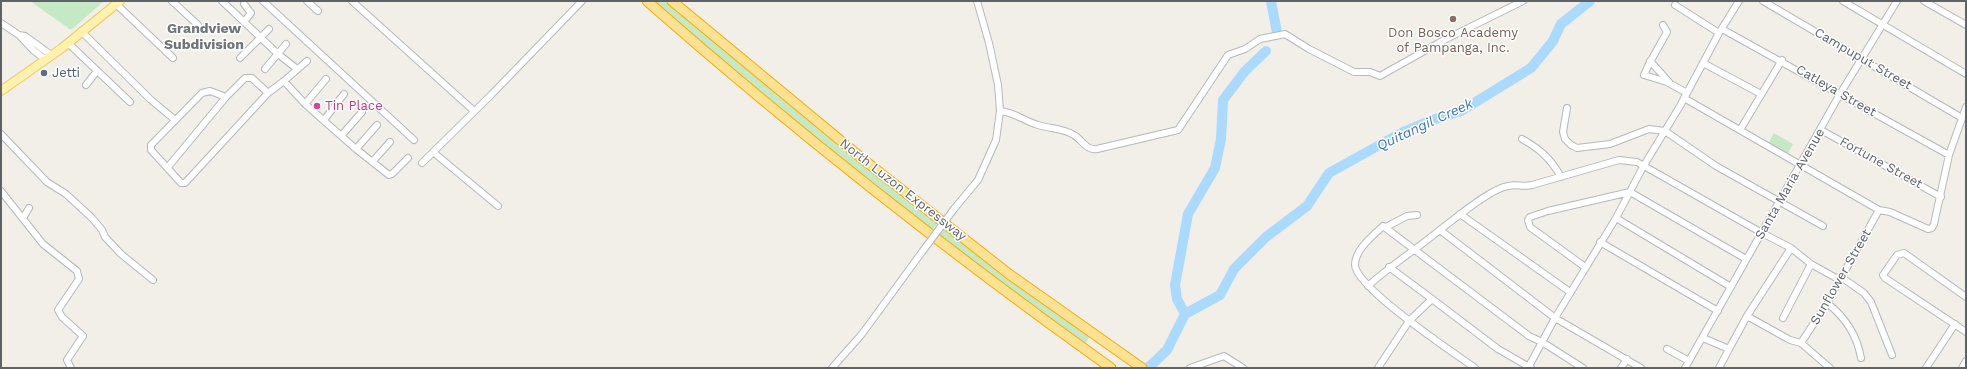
<!DOCTYPE html>
<html>
<head>
<meta charset="utf-8">
<style>
  body { margin:0 }
  #map { position:relative; width:1967px; height:369px; overflow:hidden; background:#f1efe8; font-family:"Work Sans",sans-serif }
  canvas { display:block }
  .frame { position:absolute; inset:0; border:2px solid #5f6368; pointer-events:none }
</style>
</head>
<body>
<div id="map">
<canvas width="1967" height="369"></canvas>
<div class="frame"></div>
</div>
<script>
const g = document.querySelector('canvas').getContext('2d');
g.lineJoin = 'round';
function paint(path, color) {
  g.fillStyle = color;
  g.fill(path, 'evenodd');
}
function trace(path, color, width, dash) {
  g.strokeStyle = color;
  g.lineWidth = width;
  g.lineCap = dash ? 'butt' : 'round';
  g.setLineDash(dash || []);
  g.stroke(path);
}
function label(font, color, halo, rows, align = 'center') {
  g.font = font + ' "Work Sans",sans-serif';
  g.lineWidth = 3;
  g.setLineDash([]);
  g.textBaseline = 'middle';
  g.strokeStyle = halo;
  g.fillStyle = color;
  for (const [text, x, y, turn = 0] of rows) {
    g.save();
    g.translate(x, y);
    g.rotate((+turn || 0) * Math.PI / 180);
    g.textAlign = isNaN(turn) ? turn : align;
    if (halo) g.strokeText(text, 0, 0);
    g.fillText(text, 0, 0);
    g.restore();
  }
}
const green = new Path2D(`
  M30 1H104L71 30Z
  M651 1H666L843 150 937 224 931 231 838 156Z
  M1774 133 1793 144 1787 155 1768 144Z
  M943 229 1049 307 1090 335 1086 343 1068 332 938 236Z`);
const river = new Path2D(`
  M1271 1 1277 33
  M1185 314 1177 299 1175 285 1188 214 1215 168 1221 139 1223 100 1245 71 1266 51
  M1148 368 1167 350 1185 314 1220 295 1234 269 1266 237 1307 206 1329 173 1403 132 1429 121 1461 111 1531 68 1553 41 1561 24 1590 1`);
const minor = new Path2D(`
  M172 1 198 25
  M222 1 278 54 297 69
  M263 1 414 140
  M307 1 318 11
  M352 1 474 111
  M1763 1 1962 118
  M1843 1 1966 74
  M1924 1 1966 25
  M116 4 173 58
  M1675 5 1719 33
  M244 22 251 13 244 4
  M1 23 19 35 33 50 45 59
  M1663 25 1667 32 1649 64 1644 75 1667 82 1687 93
  M1722 29 1949 155
  M81 31 151 100 174 119
  M19 35 25 36 51 55
  M68 43 130 102
  M240 58 269 29
  M1650 61 1669 82
  M1703 63 1761 94
  M265 69 286 44
  M284 81 305 104 356 149 389 175 392 174 408 158
  M86 85 97 71
  M226 97 210 91 202 93 151 145V150L181 183H185L268 93 284 81 307 61
  M1684 98 1879 210 1890 212 1928 229 1932 228 1934 224 1949 155 1966 107
  M305 104 326 79
  M1567 108 1563 132 1565 139 1571 145 1577 148 1610 144 1649 129 1665 131 1716 166 1823 226
  M1000 111C1014 112 1024 121 1038 125 1051 129 1062 128 1074 135 1082 140 1087 151 1097 149L1178 130 1228 55 1245 49 1260 39 1285 34 1309 49 1354 72H1370L1380 76 1444 40 1523 1
  M324 120 344 94
  M1740 130 1782 60
  M1821 130 1941 197
  M1 134 47 182 66 194 92 218 102 230 105 237 121 254 153 280
  M341 136 362 112
  M1522 139C1540 149 1551 159 1561 177
  M356 149 377 125
  M433 152 498 206
  M373 161 390 142
  M422 163 492 94 582 1
  M168 167 226 97 245 78H252L268 93
  M1 191 43 244 77 271 79 279 58 310 62 317 83 336 67 360 71 368
  M954 209 978 180 996 140 1000 111 998 85 989 43 977 1
  M1460 214 1570 292
  M23 218 29 208
  M1616 218 1731 287
  M1386 227 1407 216 1417 215
  M1440 230 1555 318 1641 368
  M1600 242 1718 311
  M1389 267 1432 299
  M1585 267 1530 227 1528 220 1530 217 1548 211 1630 192 1746 259
  M1368 286C1391 265 1417 249 1441 229 1456 218 1490 189 1508 186 1515 184 1524 187 1532 185L1619 160 1637 162 1762 233 1791 248 1811 264 1836 278 1841 277 1864 293 1871 302 1892 355
  M1966 297 1904 253 1897 255 1883 275 1885 278 1966 332
  M1827 303C1845 317 1857 335 1861 358
  M1747 316 1790 340 1801 343 1830 368
  M1783 318 1811 264
  M1703 338 1729 349 1719 368
  M1801 343 1827 303 1879 210
  M1667 349 1689 361
  M1729 349 1747 316 1791 248
  M832 368 862 334 922 252
  M1190 368 1224 356 1243 368
  M1378 368 1409 321 1432 299 1498 349 1531 368
  M1475 368C1454 353 1356 288 1355 265 1355 249 1373 236 1383 226L1529 336 1542 342 1583 368
  M1528 368 1555 318 1616 218 1643 167 1680 106 1719 33 1739 1
  M1621 368 1627 359
  M1685 368 1840 94 1897 1
  M1926 368 1955 324
  M1962 368 1966 361`);
const major = new Path2D(`
  M1 91 62 48 120 1`);
const highway = new Path2D(`
  M647 1C795 131 950 253 1111 368
  M672 1 864 160 1009 274 1142 368`);
const minorBridge = new Path2D(`
  M922 252 954 209`);
const markers = [
  [1453,19,4,"#8d6e63"],
  [44,73,4,"#5c6f8a"],
  [317,106,4,"#d1479c"]
];
const educationNames = [
  ["Don Bosco Academy",1453,33],
  ["of Pampanga, Inc.",1453,48]
];
const streetNames = [
  ["Campuput Street",1863,59,30],
  ["Catleya Street",1836,91,30],
  ["Fortune Street",1881,163,29],
  ["Santa Maria Avenue",1790,184,-60],
  ["North Luzon Expressway",903,190,38],
  ["Sunflower Street",1841,277,-60]
];
const serviceNames = [
  ["Jetti",52,73]
];
const hotelNames = [
  ["Tin Place",325,106]
];
const neighbourhoodNames = [
  ["Grandview",204,29],
  ["Subdivision",204,45]
];
const waterNames = [
  ["Quitangil Creek",1425,125,-25]
];
paint(green, '#c5e8c5');
trace(river, '#aadaff', 10);
trace(minor, '#b5b8bc', 8);
trace(major, '#f2c960', 10);
trace(highway, '#f9ab00', 11);
trace(minor, '#fff', 6);
trace(major, '#fff2af', 8);
trace(highway, '#fde293', 9);
trace(minorBridge, '#b5b8bc', 8, []);
trace(minorBridge, '#fff', 6);
for (const [x, y, r, color] of markers) {
  const dot = new Path2D();
  dot.arc(x, y, r, 0, 2 * Math.PI);
  g.fillStyle = color;
  g.fill(dot);
  trace(dot, '#fff', 1.5);
}
label('13px', '#785e54', '#fff', educationNames);
label('13px', '#5f6368', '#fff', streetNames);
label('13px', '#4e5e75', '#fff', serviceNames, 'left');
label('13px', '#b23c85', '#fff', hotelNames, 'left');
label('bold 14px', '#70757a', '#fff', neighbourhoodNames);
label('italic 14px', '#4174aa', '#fff', waterNames);
</script>
</body>
</html>
